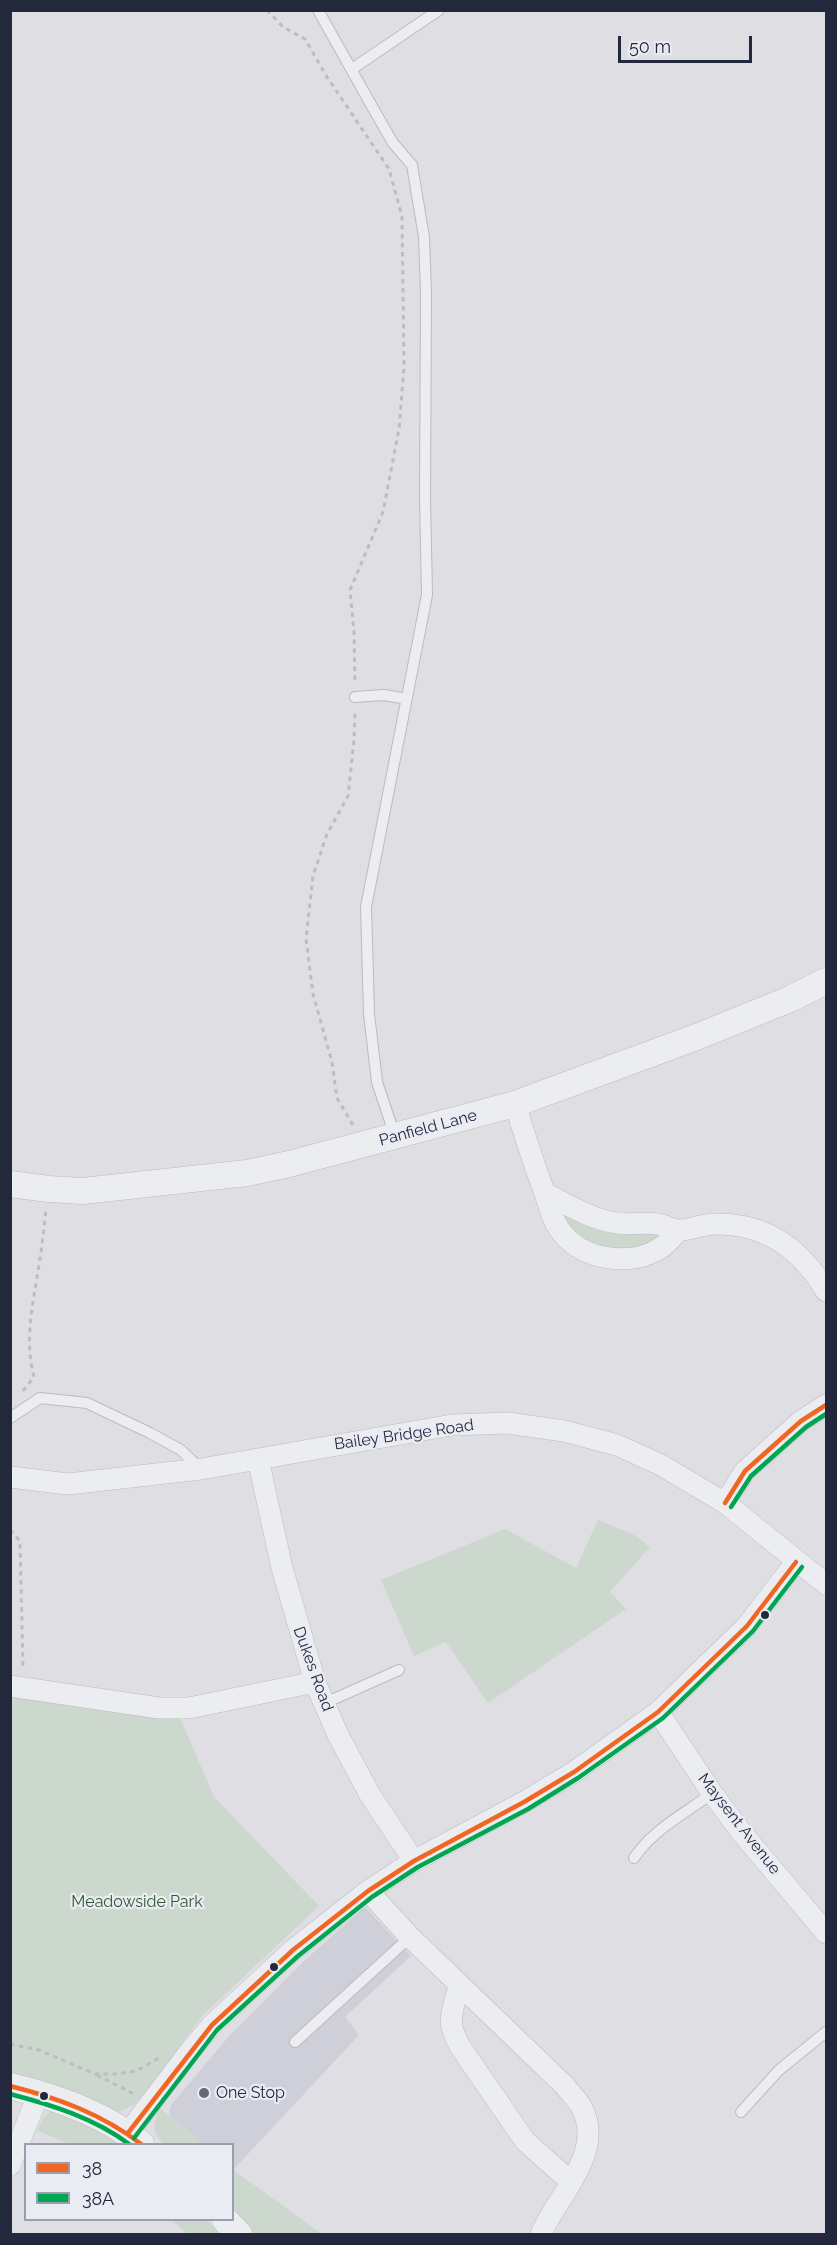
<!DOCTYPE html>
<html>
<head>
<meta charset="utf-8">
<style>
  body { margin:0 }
  #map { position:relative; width:837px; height:2245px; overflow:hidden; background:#dedee3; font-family:Raleway,sans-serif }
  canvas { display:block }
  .frame { position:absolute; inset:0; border:12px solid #24283d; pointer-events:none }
  .legend { position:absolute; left:24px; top:2143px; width:210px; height:78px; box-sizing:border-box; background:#eaecf4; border:2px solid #9b9eab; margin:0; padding:8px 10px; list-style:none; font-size:18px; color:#24283d }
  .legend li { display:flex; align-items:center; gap:12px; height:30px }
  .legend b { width:30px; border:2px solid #9b9eab }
  .scale { position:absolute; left:618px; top:36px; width:134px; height:27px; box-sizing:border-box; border:3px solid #24283d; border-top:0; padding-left:8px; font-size:18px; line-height:21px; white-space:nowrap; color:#24283d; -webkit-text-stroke:4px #eaecf4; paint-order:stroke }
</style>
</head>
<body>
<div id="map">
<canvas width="837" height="2245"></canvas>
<div class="frame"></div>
<ul class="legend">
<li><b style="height:8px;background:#f26522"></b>38</li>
<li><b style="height:8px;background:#00a651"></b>38A</li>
</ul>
<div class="scale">50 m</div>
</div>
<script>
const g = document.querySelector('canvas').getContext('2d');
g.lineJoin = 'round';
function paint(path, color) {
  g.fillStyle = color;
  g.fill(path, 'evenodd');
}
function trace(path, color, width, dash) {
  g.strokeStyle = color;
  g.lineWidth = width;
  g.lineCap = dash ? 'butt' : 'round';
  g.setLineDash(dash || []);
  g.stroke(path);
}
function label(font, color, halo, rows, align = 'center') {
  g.font = font + ' Raleway,sans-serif';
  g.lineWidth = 4.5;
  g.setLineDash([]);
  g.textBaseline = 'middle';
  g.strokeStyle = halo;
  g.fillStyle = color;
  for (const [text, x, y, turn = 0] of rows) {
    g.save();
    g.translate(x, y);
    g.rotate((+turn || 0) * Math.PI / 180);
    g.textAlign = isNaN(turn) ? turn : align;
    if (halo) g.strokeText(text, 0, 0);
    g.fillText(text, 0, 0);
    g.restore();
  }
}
const built = new Path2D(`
  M365 1907 411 1956 345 2017 359 2035 233 2170 232 2144H203L169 2115 171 2105 230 2035 305 1960Z`);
const green = new Path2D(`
  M565 1212 656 1231 658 1240 637 1251 581 1243 560 1215Z
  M598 1520 634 1535 650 1547 610 1592 626 1609 488 1703 446 1642 414 1656 381 1580 505 1529 576 1568Z
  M10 1693 180 1718 214 1797 319 1906 202 2016 148 2090 134 2104 122 2111 108 2113 37 2079 11 2074Z
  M160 2108 203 2144H164C149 2130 154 2125 160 2108Z
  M53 2110 84 2122 125 2144H68L37 2130 43 2118Z
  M232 2169 322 2234H249L233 2217Z
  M172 2220H207L221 2234H187Z`);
const path = new Path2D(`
  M267 10 283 27 305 39 327 77 389 169 402 216 404 367 399 429 383 512 350 590 354 632 355 683
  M353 1125 337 1098 332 1062 313 994 306 939 313 876 327 834 348 796 354 740 355 711
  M23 1391 34 1377C24 1339 33 1304 39 1265 42 1247 44 1228 46 1209
  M10 1530 20 1541 23 1668
  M10 2044 39 2050 95 2074H117L136 2071 159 2058
  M97 2075 134 2094`);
const service = new Path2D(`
  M318 10 374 110 393 143 412 165 424 237 426 293 425 498 427 595 366 907 369 1014 377 1082 395 1136
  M352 69 439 10
  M355 697 384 695 407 699
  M10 1418 40 1398 87 1403 150 1433 181 1450 201 1469
  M325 1703 399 1670
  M634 1858C653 1829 685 1814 712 1793
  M295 2042 410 1937
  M741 2112 779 2070 826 2032`);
const minor = new Path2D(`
  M515 1104C524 1133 533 1162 544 1191 549 1205 552 1221 562 1233 585 1261 632 1267 662 1247 668 1243 673 1236 678 1231
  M545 1193C566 1204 593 1220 617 1223 630 1225 644 1222 658 1224 665 1225 672 1230 679 1230 691 1230 703 1224 715 1224 766 1223 801 1249 826 1291
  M258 1459 282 1568 315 1682 338 1735 370 1795 414 1861
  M10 1477 68 1484 201 1469 452 1425 507 1423 564 1431 617 1445 661 1465 725 1503 826 1584
  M725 1503 745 1471 801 1421 826 1405
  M10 1686 159 1708H189L315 1682
  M658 1712 712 1793 742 1833 826 1933
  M368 1891 410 1937 565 2086C570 2093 578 2100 582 2108 605 2153 557 2196 541 2234
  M459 1986C452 2014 445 2021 461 2048L525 2141 571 2182
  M128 2133 187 2055 212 2025 293 1950 368 1891 414 1861 524 1802 574 1772 658 1712 747 1626 796 1562
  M10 2165 39 2093`);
const tertiary = new Path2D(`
  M10 1184 49 1189 83 1191 247 1173 289 1164 515 1104 699 1036 790 999 826 981
  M10 2086C56 2097 105 2114 141 2144
  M225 2220 239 2234`);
const bus1 = new Path2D(`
  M725 1503 745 1471 801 1421 826 1405
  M10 2086C58 2098 102 2114 141 2144
  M128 2133 212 2025 293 1950 368 1891 414 1861 524 1802 574 1772 658 1712 747 1626 796 1562`);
const bus2 = new Path2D(`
  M731 1507 751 1476 806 1427 826 1414
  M10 2094C52 2105 94 2118 129 2144
  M134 2138 217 2030 298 1956 372 1897 418 1867 528 1809 578 1778 663 1718 753 1631 802 1567`);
const markers = [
  [765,1615,5,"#24283d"],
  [274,1967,5,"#24283d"],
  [204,2093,6,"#656877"],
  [44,2096,5,"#24283d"]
];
const streetNames = [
  ["Panfield Lane",428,1128,-15],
  ["Bailey Bridge Road",404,1435,-8],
  ["Dukes Road",313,1669,70],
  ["Maysent Avenue",739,1824,52]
];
const parkNames = [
  ["Meadowside Park",137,1902]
];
const poiNames = [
  ["One Stop",216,2093]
];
paint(built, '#cecfd9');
paint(green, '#ccd7cd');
trace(service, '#bbbbc1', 12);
trace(minor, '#bbbbc1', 22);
trace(tertiary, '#bbbbc1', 27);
trace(path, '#bcbdc3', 3, [4.5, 4.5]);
trace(service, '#ecedf0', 10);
trace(minor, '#ecedf0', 21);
trace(tertiary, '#ecedf0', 26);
trace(bus1, '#f26522', 4.5);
trace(bus2, '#00a651', 4.5);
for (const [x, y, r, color] of markers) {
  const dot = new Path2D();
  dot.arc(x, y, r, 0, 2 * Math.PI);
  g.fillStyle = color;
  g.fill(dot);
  trace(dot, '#eaecf4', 2);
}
label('16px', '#24283d', '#eaecf4', streetNames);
label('16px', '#315931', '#eaecf4', parkNames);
label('16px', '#24283d', '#eaecf4', poiNames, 'left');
</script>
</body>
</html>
